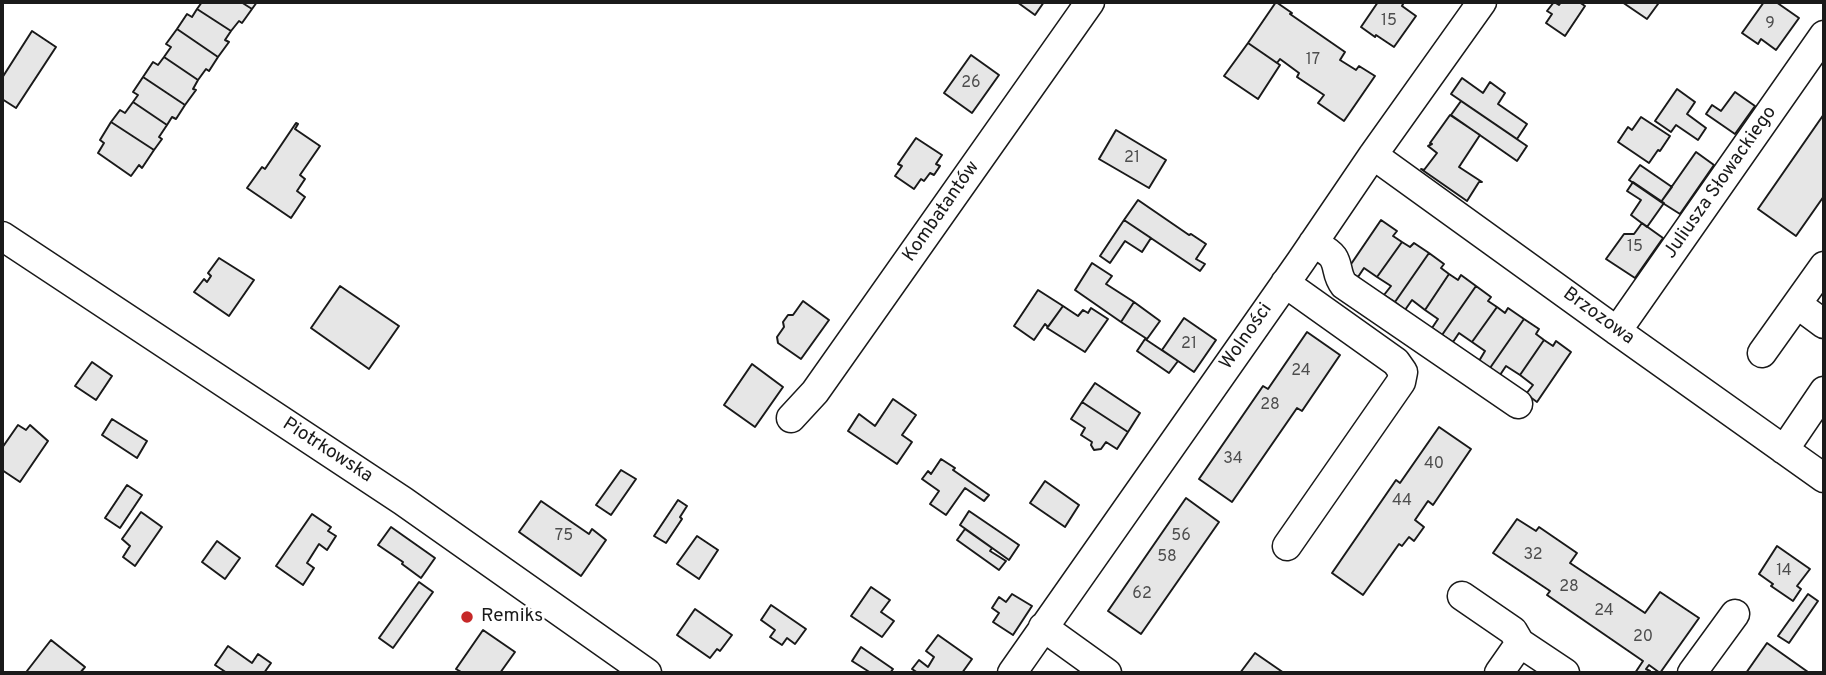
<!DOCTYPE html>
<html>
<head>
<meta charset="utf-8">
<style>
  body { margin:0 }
  #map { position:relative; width:1826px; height:675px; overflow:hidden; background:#fff; font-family:Overpass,sans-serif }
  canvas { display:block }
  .frame { position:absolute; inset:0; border:4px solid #1a1a1a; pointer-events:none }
</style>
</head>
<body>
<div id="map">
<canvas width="1826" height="675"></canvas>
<div class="frame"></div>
</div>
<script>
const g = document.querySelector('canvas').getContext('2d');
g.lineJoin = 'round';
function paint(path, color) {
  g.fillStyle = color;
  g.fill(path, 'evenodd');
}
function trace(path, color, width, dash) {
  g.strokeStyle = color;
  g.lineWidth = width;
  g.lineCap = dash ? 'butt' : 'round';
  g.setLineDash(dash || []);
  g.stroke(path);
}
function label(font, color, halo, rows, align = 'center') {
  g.font = font + ' Overpass,sans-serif';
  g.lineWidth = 5;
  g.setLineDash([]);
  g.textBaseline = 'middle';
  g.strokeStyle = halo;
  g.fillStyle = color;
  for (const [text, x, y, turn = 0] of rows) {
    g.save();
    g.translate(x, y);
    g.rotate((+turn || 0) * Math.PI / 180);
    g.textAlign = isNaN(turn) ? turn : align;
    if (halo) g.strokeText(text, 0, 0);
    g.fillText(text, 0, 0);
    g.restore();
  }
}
const building = new Path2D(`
  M202 2H241L252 9 242 23 239 21 231 31 197 9Z
  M241 2H257L252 9Z
  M1017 2H1044L1035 15Z
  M1276 2 1292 13 1290 14 1345 52 1340 60 1356 70 1359 66 1375 76 1344 121 1318 103 1324 95 1297 77 1299 73 1280 59 1277 63 1248 43Z
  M1378 2H1404L1402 6 1416 16 1394 47 1376 35 1375 37 1361 27Z
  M1554 2 1559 5 1561 2H1579L1585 6 1565 36 1546 23 1552 14 1547 11Z
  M1622 2H1655L1658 4 1647 19Z
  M1764 2H1776L1799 18 1776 50 1761 39 1758 44 1742 33Z
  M197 9 231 31 225 40 229 42 218 57 177 29 187 14 192 17Z
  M177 29 218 57 209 71 206 69 198 80 164 57 171 47 166 44Z
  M32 31 56 47 16 108 2 99V78Z
  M1248 43 1280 65 1258 99 1224 76Z
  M971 55 999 75 972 113 944 93Z
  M164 57 198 80 193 89 196 90 185 105 143 77 153 62 158 65Z
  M143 77 185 105 176 119 172 117 167 125 133 102 138 95 133 92Z
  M1462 78 1483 93 1490 82 1505 93 1498 104 1527 124 1517 139 1451 94Z
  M1677 89 1695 102 1687 114 1706 128 1698 140 1676 125 1671 132 1655 121Z
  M1735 92 1755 106 1735 134 1706 114 1712 105 1721 111Z
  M1461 101 1527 146 1517 161 1451 115Z
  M133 102 167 125 159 137 162 139 154 150 111 122 120 110 125 113Z
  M1824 114V196L1796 236 1758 209Z
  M1450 115 1480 135 1459 167 1482 182H1479L1467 201 1421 169 1424 170 1437 153 1428 146 1432 144 1430 143Z
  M1641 117 1670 136 1660 151 1658 150 1649 163 1618 142 1628 127 1632 130Z
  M111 122 154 150 142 168 139 165 131 176 98 153 104 143 100 140Z
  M296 123 298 124 295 129 320 146 300 175 305 179 297 191 305 197 291 218 247 188 262 167 265 169Z
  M1116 130 1166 160 1149 188 1099 159Z
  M916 138 942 155 936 164 940 166 934 175 930 173 924 181 921 179 914 189 895 176 902 166 898 164Z
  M1696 152 1714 165 1680 214 1661 202Z
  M1640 165 1672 187 1661 202 1629 180Z
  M1633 182 1664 203 1647 227 1631 215 1641 200 1627 191Z
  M1138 200 1189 235 1191 234 1206 244 1196 259 1205 264 1200 271 1124 220Z
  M1124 220 1151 238 1142 252 1125 241 1110 263 1100 256Z
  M1381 220 1397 231 1393 236 1402 242 1377 277 1364 268 1358 277 1347 270Z
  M1642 223 1663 238 1635 278 1606 259 1624 234H1634Z
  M1402 242 1410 247 1414 243 1429 253 1395 302 1384 295 1391 286 1377 277Z
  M1429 253 1444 264 1441 268 1449 274 1425 310 1412 300 1405 310 1395 302Z
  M219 258 254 280 229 316 194 292 204 279 207 282 211 276 208 273Z
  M1092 263 1112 276 1106 284 1134 302 1121 322 1075 290Z
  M1449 274 1458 280 1461 275 1476 286 1442 335 1432 328 1438 319 1425 310Z
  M340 286 399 326 369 369 311 328Z
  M1476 286 1491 297 1488 301 1497 307 1472 342 1459 333 1453 342 1442 335Z
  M1038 290 1063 306 1048 327 1045 324 1034 340 1014 326Z
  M803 301 829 320 801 359 778 343 777 337 784 327 783 322 788 315H793Z
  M1134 302 1160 321 1147 339 1121 322Z
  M1063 306 1078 316 1083 310 1088 313 1091 308 1108 319 1085 352 1047 328Z
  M1497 307 1505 313 1508 308 1524 319 1490 368 1479 361 1485 351 1472 342Z
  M1184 318 1216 340 1194 372 1162 350Z
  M1524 319 1539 329 1536 334 1544 340 1520 375 1506 366 1500 375 1490 368Z
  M1307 332 1340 355 1302 411 1297 408 1232 502 1199 479 1263 386 1268 389Z
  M1145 339 1178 361 1169 373 1137 351Z
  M1544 340 1553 346 1556 341 1571 352 1537 402 1526 394 1533 385 1520 375Z
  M92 362 112 376 96 400 75 386Z
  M752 364 783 387 755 427 724 405Z
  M1095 383 1140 413 1128 432 1082 402Z
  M893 399 916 415 902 435 912 442 897 464 848 431 859 414 875 426Z
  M1082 402 1128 432 1117 449 1106 442 1101 449 1094 450 1091 445 1092 442 1081 435 1085 428 1071 419Z
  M112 419 147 441 137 458 102 435Z
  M18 425 26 430 30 425 48 441 20 482 2 470V448Z
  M1439 427 1471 449 1433 505 1428 501 1415 520 1424 527 1414 541 1409 537 1402 546 1399 544 1363 595 1332 573 1396 480 1400 483Z
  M941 459 955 468 953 470 989 495 984 501 965 488 946 515 930 504 939 491 922 479 928 471 931 474Z
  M621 470 636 479 611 515 596 505Z
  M1045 481 1079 505 1065 527 1030 503Z
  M127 485 142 495 120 528 105 518Z
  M1186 498 1219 522 1141 634 1108 611Z
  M678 500 687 506 680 517 682 519 666 543 654 536Z
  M541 501 589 534 592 529 606 540 581 576 519 532Z
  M969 511 1019 545 1009 560 960 525Z
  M141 512 162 527 135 566 123 557 130 546 122 539Z
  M312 514 331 527 328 531 336 536 327 550 319 544 307 563 314 568 303 585 276 566Z
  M1517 519 1536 531 1539 527 1577 553 1570 563 1645 613 1660 592 1699 618 1660 673 1649 665 1646 669 1650 671 1648 673H1635L1643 661 1547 595 1550 591 1493 553Z
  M391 527 435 558 421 578 402 564 403 562 378 545Z
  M965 529 992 548 990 551 1006 561 999 570 957 540Z
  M697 536 718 550 699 579 677 564Z
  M217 541 240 558 225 579 202 562Z
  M1777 546 1810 569 1797 586 1801 589 1793 601 1771 586 1773 584 1759 574Z
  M419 582 433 592 393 648 379 638Z
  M871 587 890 600 881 612 894 621 882 637 851 616Z
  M1012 594 1032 606 1013 635 993 622 999 613 992 608 999 597 1006 602Z
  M1808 594 1818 601 1789 643 1778 636Z
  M771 605 806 629 795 644 787 638 782 645 770 637 775 630 761 620Z
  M695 609 732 635 720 651 717 649 710 658 677 635Z
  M483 630 515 652 500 673H463L456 669Z
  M938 635 972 659 962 673H918L912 669 919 660 928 667 934 657 926 651Z
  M51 640 85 667 80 673H30L27 671Z
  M1767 643 1808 672V673H1746Z
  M228 646 252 663 258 654 271 663 264 673H227L215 665Z
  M861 647 893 669 890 673H871L852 661Z
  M1255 653 1284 673H1240Z`);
const minor = new Path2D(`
  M1373 155 1617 331 1824 478
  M2 236 403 501 647 673
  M1313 243C1320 247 1329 251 1333 257 1339 266 1336 275 1344 285L1518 404
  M1285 283 1396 362 1403 372 1401 382 1287 546
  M1797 304 1824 324
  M1617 331 1824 35
  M1762 353 1824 266
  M791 418 815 392 1090 2
  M1784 450 1824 391
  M1462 596 1513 631 1520 643
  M1043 627 1107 673
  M1012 673 1301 261 1373 155 1482 2
  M1499 673 1520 643 1565 673
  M1692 673 1735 614`);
const markers = [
  [467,617,7,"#c62828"]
];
const numberNames = [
  ["15",1389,22],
  ["9",1770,25],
  ["17",1313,61],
  ["26",971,84],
  ["21",1132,159],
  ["15",1635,248],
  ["21",1189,345],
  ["24",1301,372],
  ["28",1270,406],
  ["34",1233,460],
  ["40",1434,465],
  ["44",1402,502],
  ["75",564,537],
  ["56",1181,537],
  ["32",1533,556],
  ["58",1167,558],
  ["14",1784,572],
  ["28",1569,588],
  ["62",1142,595],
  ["24",1604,612],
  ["20",1643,638]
];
const streetNames = [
  ["Juliusza Słowackiego",1721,183,-55],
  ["Kombatantów",942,212,-55],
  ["Brzozowa",1598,317,36],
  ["Wolności",1247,337,-55],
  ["Piotrkowska",327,451,33]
];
const poiNames = [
  ["Remiks",481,617]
];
paint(building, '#e6e6e6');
trace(building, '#1a1a1a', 2);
trace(minor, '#1a1a1a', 31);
trace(minor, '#fff', 28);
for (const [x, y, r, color] of markers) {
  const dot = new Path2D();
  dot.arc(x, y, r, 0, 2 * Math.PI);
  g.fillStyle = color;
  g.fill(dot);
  trace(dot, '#fff', 2.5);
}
label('16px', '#4d4d4d', null, numberNames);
label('19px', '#1a1a1a', '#fff', streetNames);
label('19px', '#1a1a1a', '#fff', poiNames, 'left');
</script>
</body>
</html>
